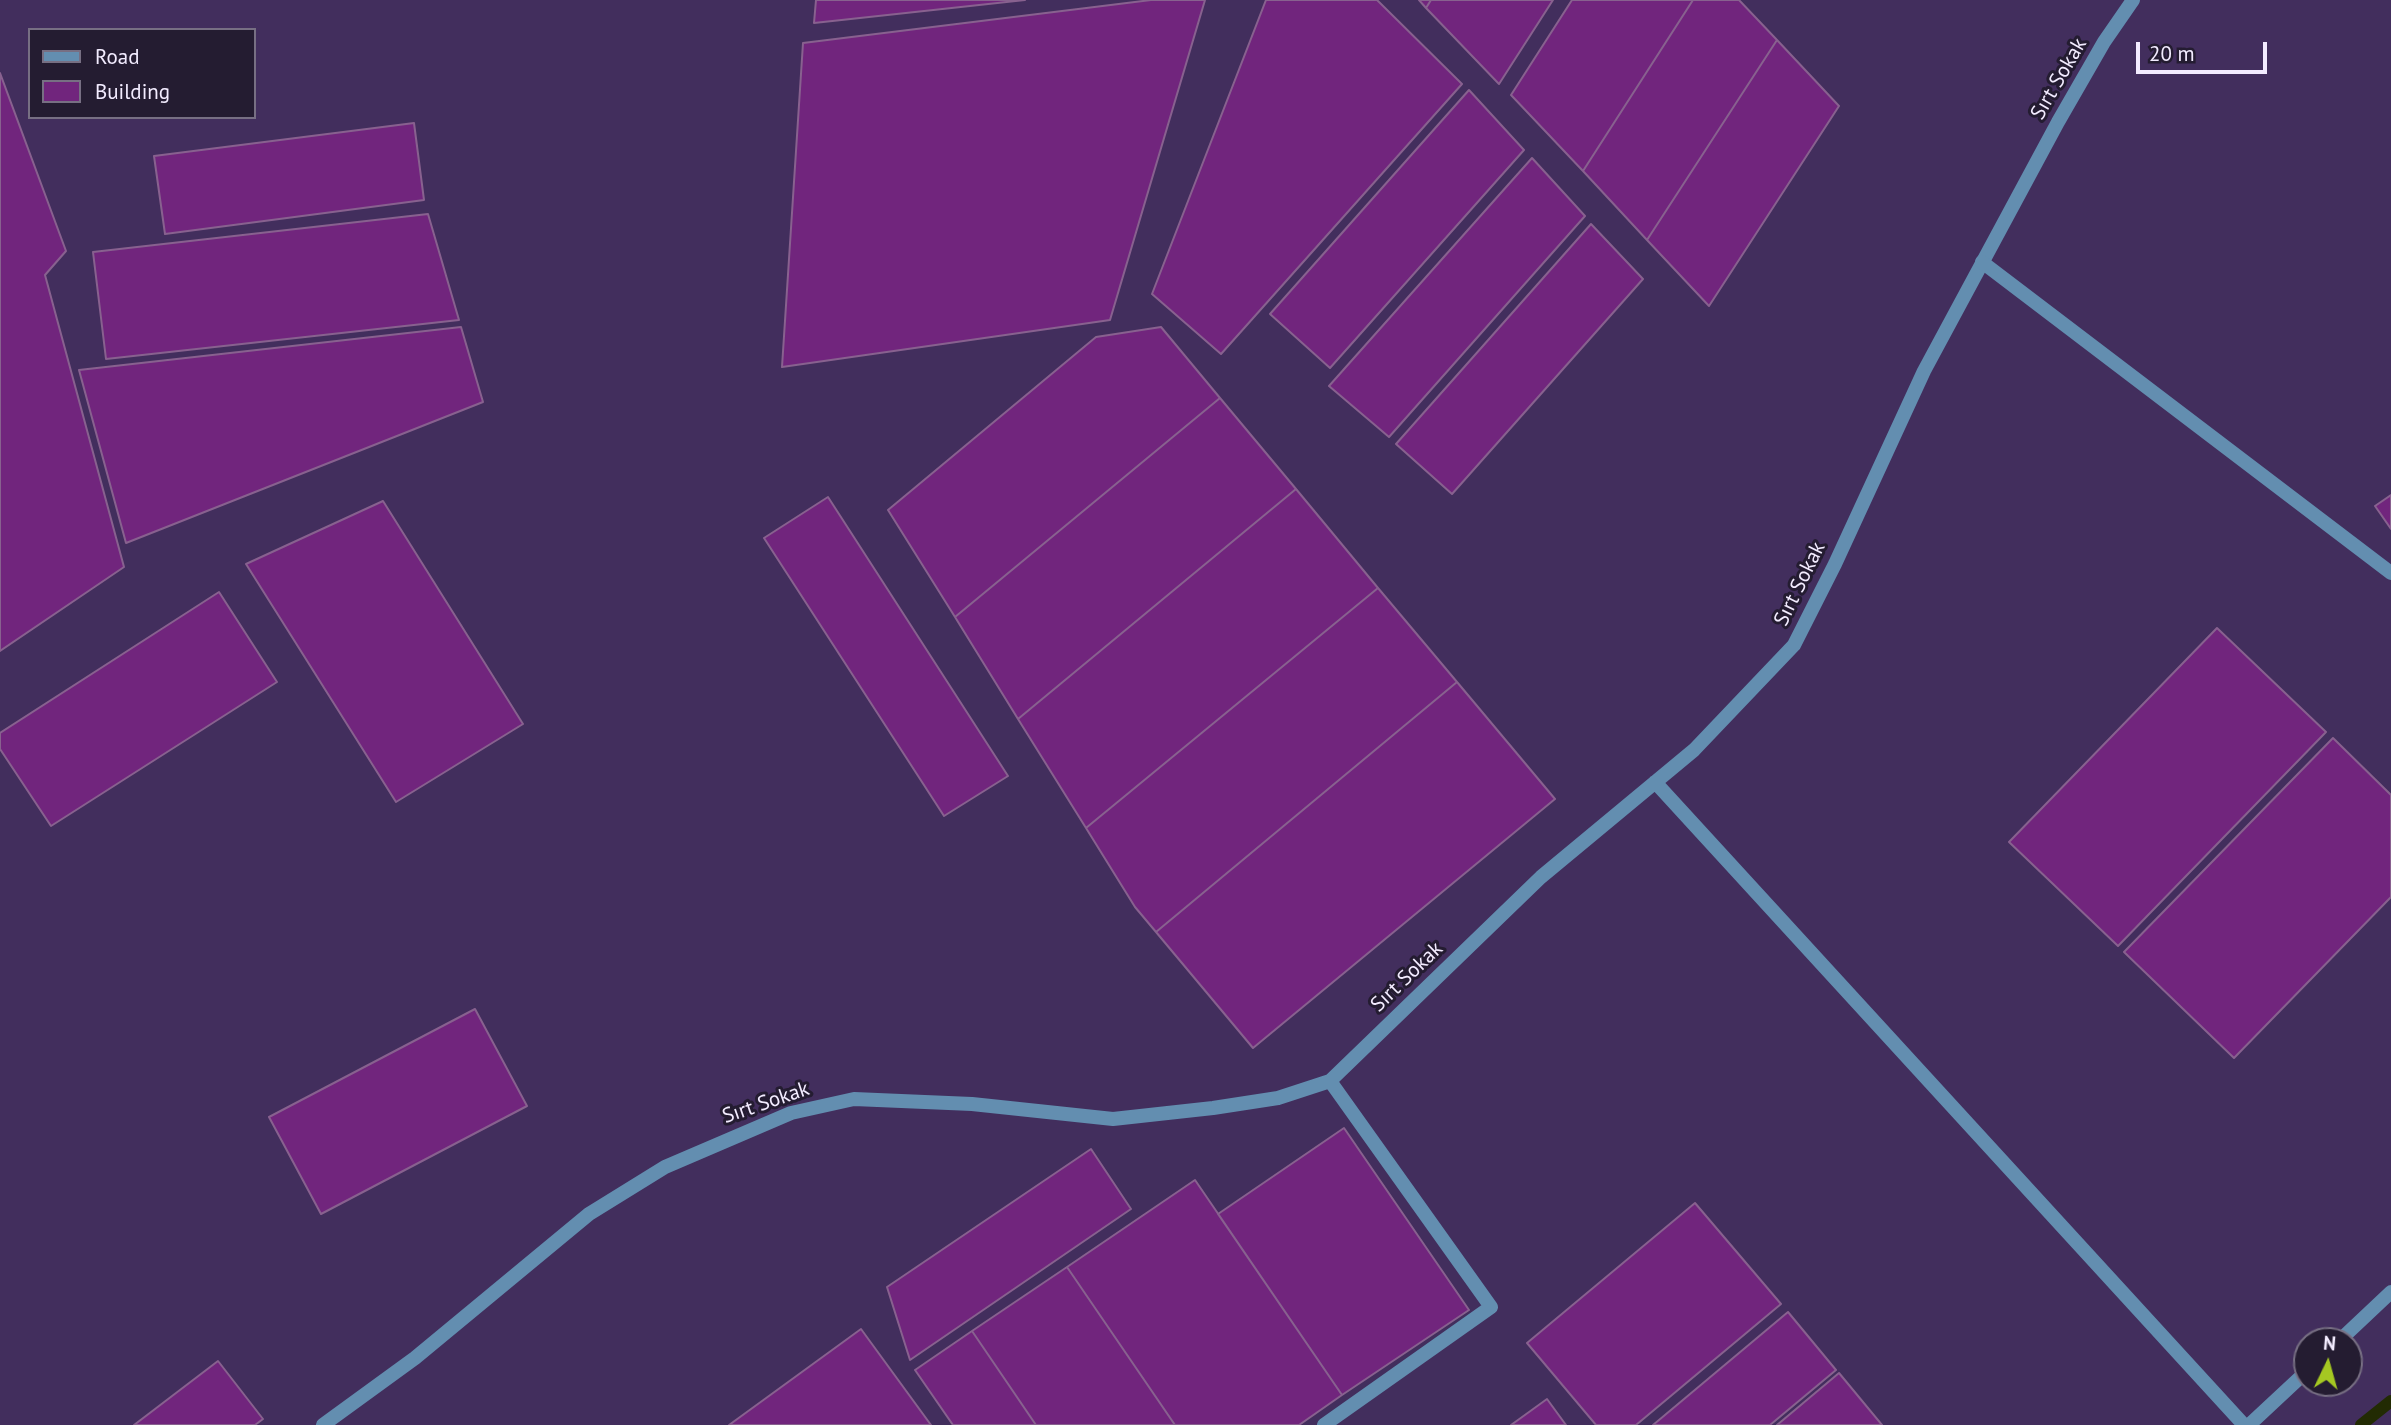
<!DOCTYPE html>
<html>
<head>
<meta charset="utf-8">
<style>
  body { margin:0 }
  #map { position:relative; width:2391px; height:1425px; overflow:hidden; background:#422e5d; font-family:"PT Sans",sans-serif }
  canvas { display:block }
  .legend { position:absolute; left:28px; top:28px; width:228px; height:91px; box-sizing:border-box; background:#241c31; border:2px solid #776f83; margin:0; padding:9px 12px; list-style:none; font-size:21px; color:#f3ecff }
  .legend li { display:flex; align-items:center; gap:14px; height:35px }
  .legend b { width:35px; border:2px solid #776f83 }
  .north { position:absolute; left:2293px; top:1327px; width:70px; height:70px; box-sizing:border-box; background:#241c31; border:2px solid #776f83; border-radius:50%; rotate:5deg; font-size:19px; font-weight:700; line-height:28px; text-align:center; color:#f3ecff }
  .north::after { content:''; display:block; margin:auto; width:24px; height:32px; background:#a5c822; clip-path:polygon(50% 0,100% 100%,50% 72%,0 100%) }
  .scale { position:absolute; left:2136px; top:42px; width:131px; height:32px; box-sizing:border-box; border:4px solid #f3ecff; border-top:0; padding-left:9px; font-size:21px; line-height:24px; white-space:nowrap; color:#f3ecff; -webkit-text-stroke:5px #241c31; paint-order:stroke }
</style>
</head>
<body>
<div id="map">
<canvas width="2391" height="1425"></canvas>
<ul class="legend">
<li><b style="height:9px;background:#638eb0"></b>Road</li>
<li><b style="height:19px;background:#71257d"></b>Building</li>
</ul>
<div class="north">N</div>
<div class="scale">20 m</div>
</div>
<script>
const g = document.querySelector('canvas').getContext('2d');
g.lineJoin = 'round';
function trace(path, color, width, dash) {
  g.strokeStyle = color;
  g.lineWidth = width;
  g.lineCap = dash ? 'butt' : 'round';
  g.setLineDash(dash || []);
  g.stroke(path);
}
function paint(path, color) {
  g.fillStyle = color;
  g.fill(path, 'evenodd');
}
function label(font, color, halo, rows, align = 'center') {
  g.font = font + ' "PT Sans",sans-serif';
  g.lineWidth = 6;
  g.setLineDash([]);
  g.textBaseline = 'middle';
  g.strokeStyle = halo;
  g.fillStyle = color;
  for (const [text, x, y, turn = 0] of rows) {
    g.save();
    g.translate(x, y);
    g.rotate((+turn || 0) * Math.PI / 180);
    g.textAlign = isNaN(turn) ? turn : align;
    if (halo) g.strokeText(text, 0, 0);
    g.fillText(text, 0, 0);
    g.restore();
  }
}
const stream = new Path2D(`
  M2361 1425 2391 1401`);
const building = new Path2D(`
  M816 0H1025L814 23Z
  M1151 0H1205L1110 320 782 367 803 43Z
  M1266 0H1377L1462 84 1221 354 1152 294Z
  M1419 0H1431L1426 8Z
  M1431 0H1553L1499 84 1426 8Z
  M1572 0H1693L1583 171 1511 95Z
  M1693 0H1739L1777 40 1647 240 1583 171Z
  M1777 40 1839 106 1709 306 1647 240Z
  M0 73 66 251 45 275 124 567 0 651Z
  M1469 90 1524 150 1330 368 1270 314Z
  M414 123 424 200 165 234 154 156Z
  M1532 158 1585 216 1389 437 1329 386Z
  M428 214 459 320 106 359 93 252Z
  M1591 224 1643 279 1452 494 1396 444Z
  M461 327 483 402 126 543 79 370Z
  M1161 327 1220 398 955 617 888 510 1096 337Z
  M1220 398 1296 489 1018 719 955 617Z
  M1296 489 1378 588 1086 828 1018 719Z
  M2391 495V529L2375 506Z
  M828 497 1008 776 944 816 764 538Z
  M383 501 523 724 396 802 246 564Z
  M1378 588 1457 682 1156 932 1135 907 1086 828Z
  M219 592 277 682 51 826 0 749V733Z
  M2217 628 2326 732 2118 946 2009 842Z
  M1457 682 1555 799 1253 1048 1156 932Z
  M2333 738 2391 795V897L2234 1058 2124 952Z
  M475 1009 527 1106 321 1214 269 1117Z
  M1344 1128 1469 1310 1342 1395 1218 1214Z
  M1091 1149 1131 1209 910 1360 887 1287Z
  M1195 1180 1342 1395 1299 1425H1175L1067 1267Z
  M1695 1203 1781 1304 1636 1425H1596L1527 1343Z
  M1067 1267 1175 1425H1036L972 1331Z
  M1788 1312 1836 1370 1770 1425H1653Z
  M861 1329 931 1425H729Z
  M972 1331 1036 1425H953L915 1370Z
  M218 1361 263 1419 255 1425H134Z
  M1839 1373 1882 1425H1777Z
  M1547 1399 1566 1425H1511Z`);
const minor = new Path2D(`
  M1655 782 2244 1425
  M2339 1341 2391 1292
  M323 1425 415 1358 589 1214 665 1167 791 1113 854 1099 972 1104 1113 1119 1213 1108 1278 1098 1330 1081 1541 877 1694 750 1794 645 1835 564 1924 371 2058 122 2104 42 2133 0
  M1324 1425 1491 1307 1330 1081
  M2249 1425 2307 1371`);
const tertiary = new Path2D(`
  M1982 262 2391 573`);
const streetNames = [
  ["Sırt Sokak",2059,79,-60],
  ["Sırt Sokak",1800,584,-64],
  ["Sırt Sokak",1407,977,-44],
  ["Sırt Sokak",766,1103,-19]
];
trace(stream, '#222b03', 12);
paint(building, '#71257d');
trace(building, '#88618f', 2);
trace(minor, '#638eb0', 14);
trace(tertiary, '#638eb0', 14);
label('21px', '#f3ecff', '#241c31', streetNames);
</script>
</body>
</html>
